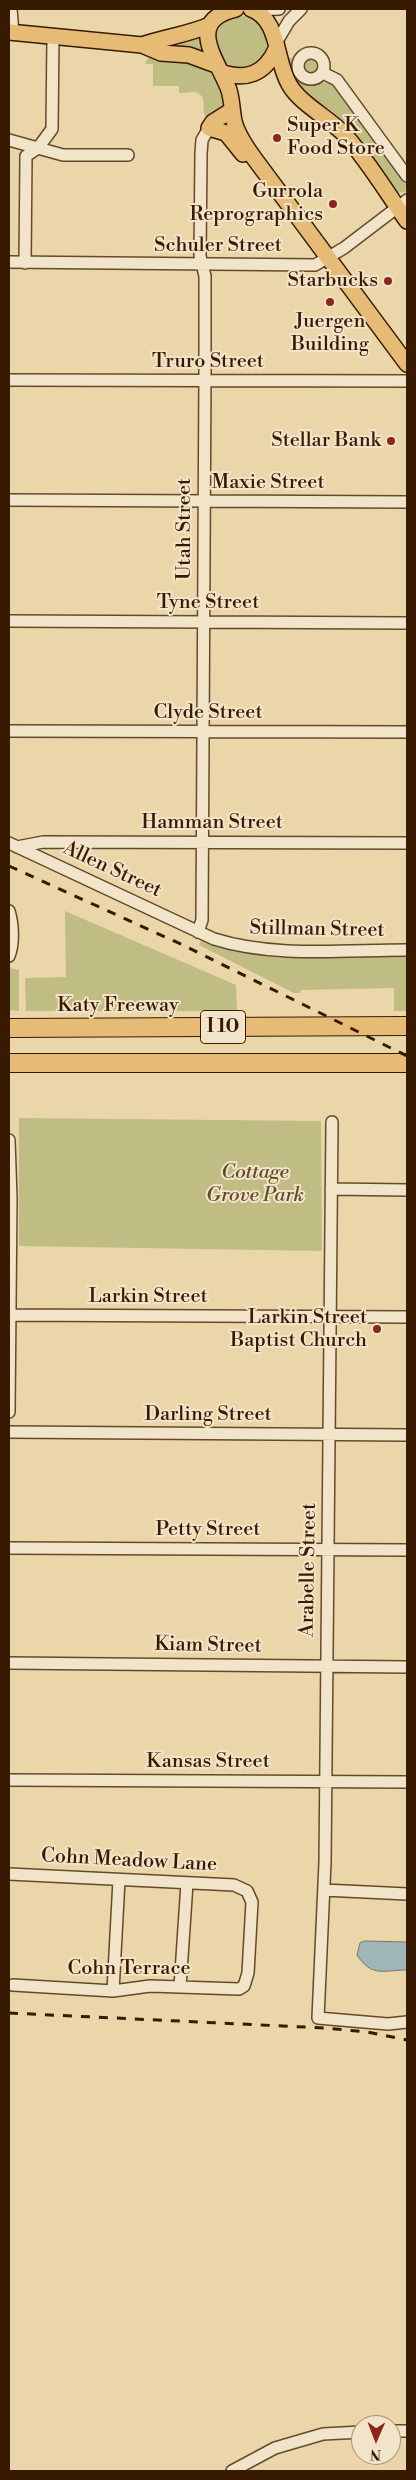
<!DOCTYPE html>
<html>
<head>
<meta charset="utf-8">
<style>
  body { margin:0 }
  #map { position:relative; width:416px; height:2480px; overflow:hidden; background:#ebd6aa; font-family:"Libre Bodoni",serif }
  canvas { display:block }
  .frame { position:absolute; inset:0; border:10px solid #381a02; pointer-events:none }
  .north { position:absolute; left:351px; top:2415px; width:50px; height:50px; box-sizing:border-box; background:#f2e4c8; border:1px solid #a89379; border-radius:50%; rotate:181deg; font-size:14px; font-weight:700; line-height:20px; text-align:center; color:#381a02 }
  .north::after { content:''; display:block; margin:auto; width:18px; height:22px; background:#8f2418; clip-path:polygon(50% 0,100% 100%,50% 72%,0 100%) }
</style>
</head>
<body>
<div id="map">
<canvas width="416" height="2480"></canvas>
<div class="frame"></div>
<div class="north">N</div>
</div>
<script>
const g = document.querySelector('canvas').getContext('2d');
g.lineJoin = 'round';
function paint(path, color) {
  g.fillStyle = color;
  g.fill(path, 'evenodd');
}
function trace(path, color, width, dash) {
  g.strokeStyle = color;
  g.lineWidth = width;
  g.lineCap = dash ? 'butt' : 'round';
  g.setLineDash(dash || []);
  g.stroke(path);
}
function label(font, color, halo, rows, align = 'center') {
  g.font = font + ' "Libre Bodoni",serif';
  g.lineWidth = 4;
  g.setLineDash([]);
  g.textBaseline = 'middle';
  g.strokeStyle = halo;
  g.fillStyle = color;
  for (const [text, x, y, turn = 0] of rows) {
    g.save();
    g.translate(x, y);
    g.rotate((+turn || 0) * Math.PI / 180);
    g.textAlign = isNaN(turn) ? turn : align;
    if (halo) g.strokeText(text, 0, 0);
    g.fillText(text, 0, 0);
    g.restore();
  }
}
const green = new Path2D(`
  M215 42a26 26 0 1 1 52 0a26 26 0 1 1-52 0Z
  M202 35 203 53 162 46Z
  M302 66a9 9 0 1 1 18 0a9 9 0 1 1-18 0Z
  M148 58C169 59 210 58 220 82 223 89 224 98 226 105L207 119 204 114 203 98C196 88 188 94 179 93V86H153V64H145Z
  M284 58H294V74L302 81 328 83 334 86 406 184 405 192 397 193 346 126 292 81Z
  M65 911 236 985 237 1011H26L25 978 66 977Z
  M202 939C258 965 345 956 407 956V1011H394V988L301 990 300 993H294L199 945Z
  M9 968 19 970V1011L9 1010Z
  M19 1118 321 1121 322 1251 19 1246Z`);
const water = new Path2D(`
  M365 1941 407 1942V1970C384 1970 372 1978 357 1955L360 1943Z`);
const minor = new Path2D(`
  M11 9 13 33
  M255 10 279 9
  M276 43 289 21 301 9
  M298 66a13 13 0 1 1 26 0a13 13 0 1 1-26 0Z
  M323 73 337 80 407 176
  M9 140 63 155H128
  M9 262 315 265 344 248 407 200
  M25 263 26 156 38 148 52 129 53 37
  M9 380 407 381
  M9 500 407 502
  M9 621 407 623
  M9 731 407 732
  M9 843 214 939C275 958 344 950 407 950
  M17 847 43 842 407 843
  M9 911C13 924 14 943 9 956
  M198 932 202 920 205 371V276L200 256 201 154 202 140 209 128
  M332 1122 325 1862 318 2018 388 2024 407 2022
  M9 1140 11 1198 9 1412
  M331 1189 407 1190
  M9 1315 407 1317
  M9 1432 407 1435
  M9 1548 407 1550
  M9 1663 407 1667
  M9 1780 407 1782
  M9 1874 234 1885 247 1891 252 1902 248 1973 244 1986 239 1989 150 1986 113 1991 13 1985
  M324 1890 407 1894
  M180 1987 187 1883
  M113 1991 119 1880
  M391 2431H407
  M232 2471 275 2448 323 2434 361 2432`);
const major = new Path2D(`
  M236 9C183 21 219 62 229 90 232 100 232 111 234 121 237 134 246 147 254 158L407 364
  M251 9C280 19 275 61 289 84 299 103 329 118 345 135 368 161 387 193 407 221
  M9 32 142 45 161 53 189 55 216 65
  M142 45C166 37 186 35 210 25
  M221 72C246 81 265 74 276 49
  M232 110 213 122 209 128 226 133 243 154`);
const highway = new Path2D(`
  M9 1028 407 1026
  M9 1063H407`);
const rail = new Path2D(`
  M9 866 185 946 407 1056
  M9 2013 325 2028 367 2032 407 2040`);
const markers = [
  [277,138,5,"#8f2418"],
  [333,204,5,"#8f2418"],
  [388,281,5,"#8f2418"],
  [330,302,5,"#8f2418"],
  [391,441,5,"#8f2418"],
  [377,1329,5,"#8f2418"]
];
const shields = [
  [223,1027,45]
];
const shieldNames = [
  ["I 10",223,1027]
];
const poiNames = [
  ["Super K",287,126,"left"],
  ["Food Store",287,149,"left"],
  ["Gurrola",323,192],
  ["Reprographics",323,215],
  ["Starbucks",378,281],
  ["Juergen",330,322,"center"],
  ["Building",330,345,"center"],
  ["Stellar Bank",381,441],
  ["Larkin Street",367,1318],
  ["Baptist Church",367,1341]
];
const streetNames = [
  ["Schuler Street",218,246],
  ["Truro Street",208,362],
  ["Maxie Street",268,483],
  ["Utah Street",185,529,-90],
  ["Tyne Street",208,603],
  ["Clyde Street",208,713],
  ["Hamman Street",212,823],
  ["Allen Street",112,870,25],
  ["Stillman Street",317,930,1],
  ["Katy Freeway",118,1006],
  ["Larkin Street",148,1297],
  ["Darling Street",208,1415],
  ["Petty Street",208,1530],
  ["Arabelle Street",309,1570,-89],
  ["Kiam Street",208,1646,1],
  ["Kansas Street",208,1762],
  ["Cohn Meadow Lane",129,1861,3],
  ["Cohn Terrace",129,1969]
];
const parkNames = [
  ["Cottage",255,1173],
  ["Grove Park",255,1196]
];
paint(green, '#bfbc84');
paint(water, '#9eb6b5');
trace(water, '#75786d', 1);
trace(minor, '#65492c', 14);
trace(major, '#381a02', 18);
trace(highway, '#381a02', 20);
trace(minor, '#f2e4c8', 11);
trace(major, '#e6bb75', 15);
trace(highway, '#e6bb75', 18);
trace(rail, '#381a02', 3, [9, 9]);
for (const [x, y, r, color] of markers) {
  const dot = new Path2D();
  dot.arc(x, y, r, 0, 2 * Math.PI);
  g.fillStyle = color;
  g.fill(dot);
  trace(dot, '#f2e4c8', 2);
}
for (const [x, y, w] of shields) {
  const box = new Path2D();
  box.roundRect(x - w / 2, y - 16.5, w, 33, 4);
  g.fillStyle = '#f2e4c8';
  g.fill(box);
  trace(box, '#381a02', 1);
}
label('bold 19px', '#381a02', null, shieldNames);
label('20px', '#381a02', '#f2e4c8', poiNames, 'right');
label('20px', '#381a02', '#f2e4c8', streetNames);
label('italic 20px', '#604b29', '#f2e4c8', parkNames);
</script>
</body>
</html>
